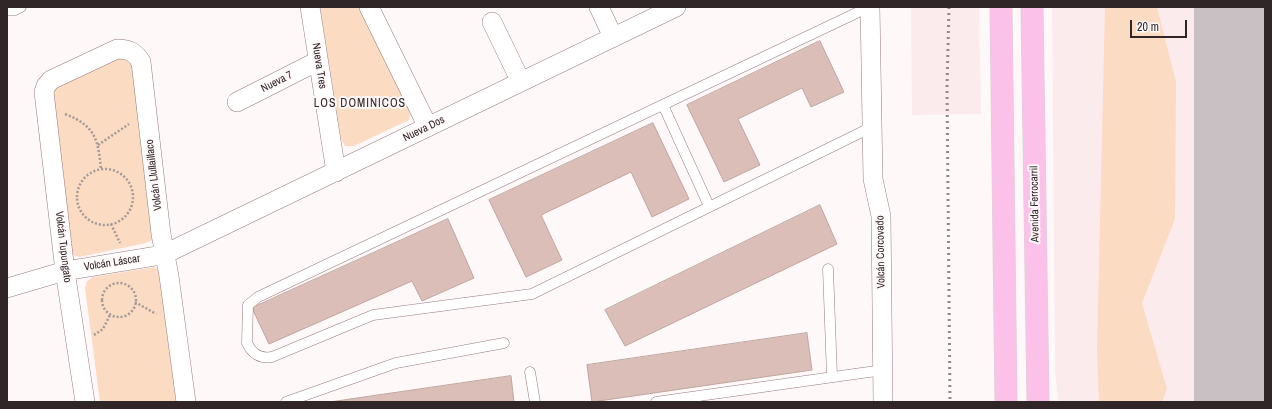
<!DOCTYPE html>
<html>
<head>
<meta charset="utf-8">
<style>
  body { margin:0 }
  #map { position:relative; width:1272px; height:409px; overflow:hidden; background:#fef8f9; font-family:"Archivo Narrow",sans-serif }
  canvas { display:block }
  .frame { position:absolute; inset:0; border:8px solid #302527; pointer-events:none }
  .scale { position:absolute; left:1130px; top:20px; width:57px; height:18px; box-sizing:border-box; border:2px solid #302527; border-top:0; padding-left:5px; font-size:12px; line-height:14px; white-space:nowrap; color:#302527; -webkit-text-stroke:3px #fef8f9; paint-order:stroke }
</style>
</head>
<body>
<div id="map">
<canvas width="1272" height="409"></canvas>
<div class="frame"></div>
<div class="scale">20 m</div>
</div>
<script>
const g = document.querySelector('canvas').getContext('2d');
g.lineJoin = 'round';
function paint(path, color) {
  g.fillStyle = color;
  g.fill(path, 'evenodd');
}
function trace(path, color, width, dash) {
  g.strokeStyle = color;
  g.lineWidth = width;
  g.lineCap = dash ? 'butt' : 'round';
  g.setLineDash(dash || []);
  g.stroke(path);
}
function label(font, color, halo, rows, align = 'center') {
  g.font = font + ' "Archivo Narrow",sans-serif';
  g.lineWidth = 4;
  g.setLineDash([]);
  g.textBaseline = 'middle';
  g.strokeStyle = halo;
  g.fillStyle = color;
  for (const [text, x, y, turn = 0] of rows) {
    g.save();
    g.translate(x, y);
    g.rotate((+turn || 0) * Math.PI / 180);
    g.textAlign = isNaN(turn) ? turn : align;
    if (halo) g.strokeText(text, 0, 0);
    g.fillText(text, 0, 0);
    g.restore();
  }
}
const built = new Path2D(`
  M911 7H979L981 114 912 115Z
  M1052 7H1265V402H1058L1055 370Z`);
const green = new Path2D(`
  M320 7H361L411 111 409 120 354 146H345L341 139Z
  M1105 7H1157L1176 82 1175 219 1142 303 1167 389 1162 402H1099L1097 350Z
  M120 54 133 61 154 239 146 243 79 257 73 255 69 250 51 88Z
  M155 267 160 272 177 402H100L85 288 87 281 93 277Z`);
const taxiway = new Path2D(`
  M1258 120 1265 125`);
const runway = new Path2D(`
  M1258 7V402`);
const building = new Path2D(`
  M820 41 844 92 811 107 802 88 738 119 760 165 724 182 687 105Z
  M653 123 689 199 652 217 631 172 541 215 562 260 526 277 489 200Z
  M820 205 837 244 625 346 605 310Z
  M448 219 474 278 422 301 412 281 269 344 252 308Z
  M807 333 812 370 592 402 587 365Z
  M511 376 514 402H330Z`);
const path = new Path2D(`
  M65 114C96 126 98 140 101 169
  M98 145 129 124
  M77 197a28 28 0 1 1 56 0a28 28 0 1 1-56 0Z
  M111 224 120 243
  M102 300a17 17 0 1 1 34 0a17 17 0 1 1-34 0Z
  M135 302 156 314
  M94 335 103 329 110 315`);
const service = new Path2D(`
  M869 7 258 297 248 305 247 343C252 354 261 359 272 357L373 315 532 294 872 127
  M7 10H15L21 7
  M663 105 709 206
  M828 269 832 376
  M530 372 535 402
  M286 402 396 363 504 343
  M656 402 883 370`);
const minor = new Path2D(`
  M310 7 336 172
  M369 7 428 127
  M599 7 613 37
  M870 7 873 179 881 216 883 402
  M492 22 521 82
  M237 102 318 61
  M7 288 65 271 156 256 171 251 676 7
  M85 402 65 271 44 92 46 86 51 80 117 49C129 49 135 52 141 62L161 234 169 276 186 402`);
const primary = new Path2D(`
  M1001 7 1006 402
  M1032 7 1038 402`);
const rail = new Path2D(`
  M949 7 947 87 950 402`);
const streetNames = [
  ["Nueva Tres",319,66,81],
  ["Nueva 7",277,82,-27],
  ["Nueva Dos",424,129,-26],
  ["Volcán Llullaillaco",154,175,-97],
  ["Avenida Ferrocarril",1035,204,-91],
  ["Volcán Tupungato",63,247,83],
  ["Volcán Corcovado",881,252,-91],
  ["Volcán Láscar",112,263,-9]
];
const neighbourhoodNames = [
  ["LOS DOMINICOS",360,104]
];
paint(built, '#fbebed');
paint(green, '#fbdbc1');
trace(taxiway, '#c8c0c2', 51);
trace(runway, '#c8c0c2', 128);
paint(building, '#dabeb7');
trace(building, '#c0a59f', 1);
trace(service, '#967b7f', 11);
trace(minor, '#967b7f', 20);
trace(primary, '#d6d3d4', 23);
trace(path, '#a1999a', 2.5, [2, 2]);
trace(service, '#fff', 10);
trace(minor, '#fff', 19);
trace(primary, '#fcc1e9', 22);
trace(rail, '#92898b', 3, [2, 4]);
label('11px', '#302527', '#fef8f9', streetNames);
g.letterSpacing = '1px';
label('12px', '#302527', '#fef8f9', neighbourhoodNames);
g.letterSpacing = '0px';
</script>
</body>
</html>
